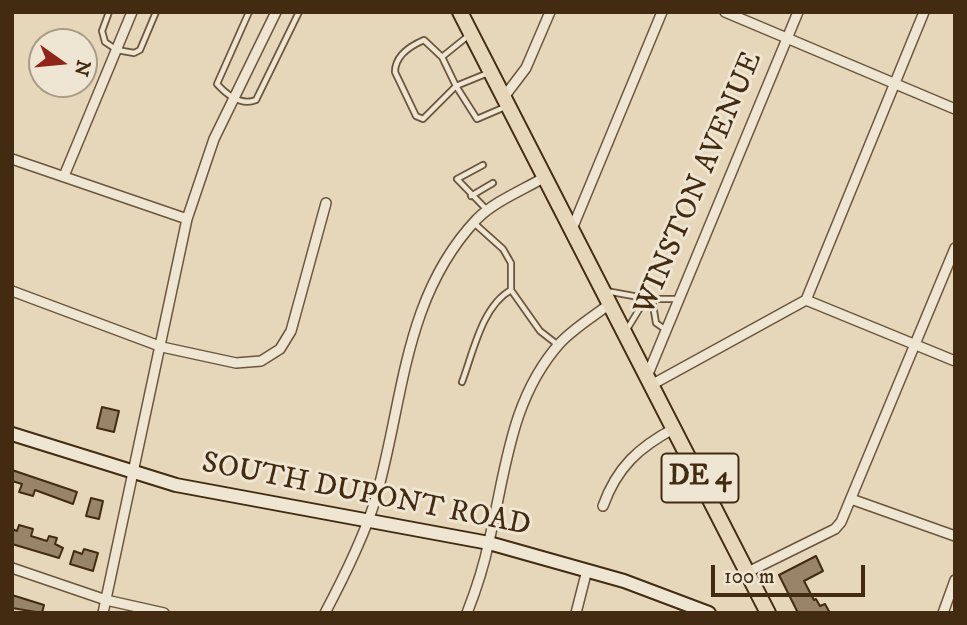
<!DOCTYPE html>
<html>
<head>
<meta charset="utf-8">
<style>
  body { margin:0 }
  #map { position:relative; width:967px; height:625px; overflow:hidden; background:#e6d7bb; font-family:"IM FELL DW Pica",serif }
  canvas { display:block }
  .frame { position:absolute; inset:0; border:14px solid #422b11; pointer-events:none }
  .north { position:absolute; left:28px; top:28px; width:70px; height:70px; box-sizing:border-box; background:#efe5d3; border:2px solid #aa9b85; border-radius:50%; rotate:105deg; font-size:19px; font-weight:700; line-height:28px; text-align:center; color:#422b11 }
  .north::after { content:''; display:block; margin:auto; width:24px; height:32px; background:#8f2418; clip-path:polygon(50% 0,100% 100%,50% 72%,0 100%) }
  .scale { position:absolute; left:711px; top:565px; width:154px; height:32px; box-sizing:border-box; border:4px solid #422b11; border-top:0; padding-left:9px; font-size:21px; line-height:24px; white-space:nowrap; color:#422b11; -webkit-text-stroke:5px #efe5d3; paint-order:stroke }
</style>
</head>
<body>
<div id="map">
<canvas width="967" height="625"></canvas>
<div class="frame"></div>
<div class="north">N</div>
<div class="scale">100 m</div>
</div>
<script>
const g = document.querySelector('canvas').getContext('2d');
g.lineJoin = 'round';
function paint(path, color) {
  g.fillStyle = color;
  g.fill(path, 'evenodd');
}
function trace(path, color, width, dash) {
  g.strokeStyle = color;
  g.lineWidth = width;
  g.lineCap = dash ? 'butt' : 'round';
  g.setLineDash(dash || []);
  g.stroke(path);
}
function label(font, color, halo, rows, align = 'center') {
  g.font = font + ' "IM FELL DW Pica",serif';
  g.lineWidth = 6;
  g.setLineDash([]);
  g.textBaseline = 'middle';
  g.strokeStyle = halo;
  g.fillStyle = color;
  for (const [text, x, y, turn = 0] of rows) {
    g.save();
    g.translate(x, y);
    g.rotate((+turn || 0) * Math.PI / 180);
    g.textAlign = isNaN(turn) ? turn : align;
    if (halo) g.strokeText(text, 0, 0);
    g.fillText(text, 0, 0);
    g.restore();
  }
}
const building = new Path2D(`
  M102 407 119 411 114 432 97 428Z
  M12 470 77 492 73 504 35 490 33 496 19 492 22 484 12 481Z
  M91 498 103 501 99 519 86 516Z
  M19 525 33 529 31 536 47 541 49 536 57 538 55 544 63 548 59 558 12 544V529L17 531Z
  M84 549 98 553 93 571 70 564 74 551 82 554Z
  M816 556 823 571 804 581 814 600 816 599 820 606 825 604 830 613H798L779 575Z
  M12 595 44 605 42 613 12 608Z`);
const lane = new Path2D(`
  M109 12 102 31 105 42 117 50 134 53 140 50 156 12
  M249 12 217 84C227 95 241 106 256 100L299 12
  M468 36 442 57 456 86 488 73
  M442 57 424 40C410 46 395 56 395 72L416 116 423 119 456 86 477 119 505 107
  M483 165 457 179 487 210
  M471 196 493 183
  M474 223 503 249 511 263V290L540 331 558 345
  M606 291 639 297 640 308 626 331
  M666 330 656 323 652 299H678
  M462 382C473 353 482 306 511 290`);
const street = new Path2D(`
  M725 12 955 109
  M504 97 526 68 550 12
  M12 159 187 219
  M64 176 132 12
  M572 229 662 12
  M12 291 162 347 236 363 261 361 280 349 291 331 326 203
  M806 300 955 361
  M648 374 798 12
  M653 384 806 300 924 12
  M851 499 955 536
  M603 506C617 467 639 447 675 428
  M12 568 106 600 164 613
  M748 572 835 529 841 522 955 248
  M103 613 187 219 214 139 276 12
  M325 613C344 577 363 539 375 501 404 403 402 298 477 219 495 201 523 190 545 177
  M467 613C476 590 484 566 489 541 506 471 510 399 560 343 574 328 594 316 611 303
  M576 613 587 570
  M943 613 955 580`);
const secondary = new Path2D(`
  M12 434 176 485 489 543 624 581 709 613`);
const primary = new Path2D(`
  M460 12 768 613`);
const shields = [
  [700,478,77]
];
const shieldNames = [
  ["DE 4",700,478]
];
const streetNames = [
  ["WINSTON AVENUE",700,184,-67],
  ["SOUTH DUPONT ROAD",366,496,11]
];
paint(building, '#978469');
trace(building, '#422b11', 2);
trace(lane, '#6b563c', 8);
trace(street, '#6b563c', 12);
trace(secondary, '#422b11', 16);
trace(primary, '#422b11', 18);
trace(lane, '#efe5d3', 4.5);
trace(street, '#efe5d3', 9);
trace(secondary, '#efe5d3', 12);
trace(primary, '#e6d7bb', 14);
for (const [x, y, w] of shields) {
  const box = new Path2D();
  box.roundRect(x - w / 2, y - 24.5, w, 49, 5);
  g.fillStyle = '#efe5d3';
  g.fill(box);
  trace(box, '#422b11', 2);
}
label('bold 28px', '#422b11', null, shieldNames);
label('30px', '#422b11', '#efe5d3', streetNames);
</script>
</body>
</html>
